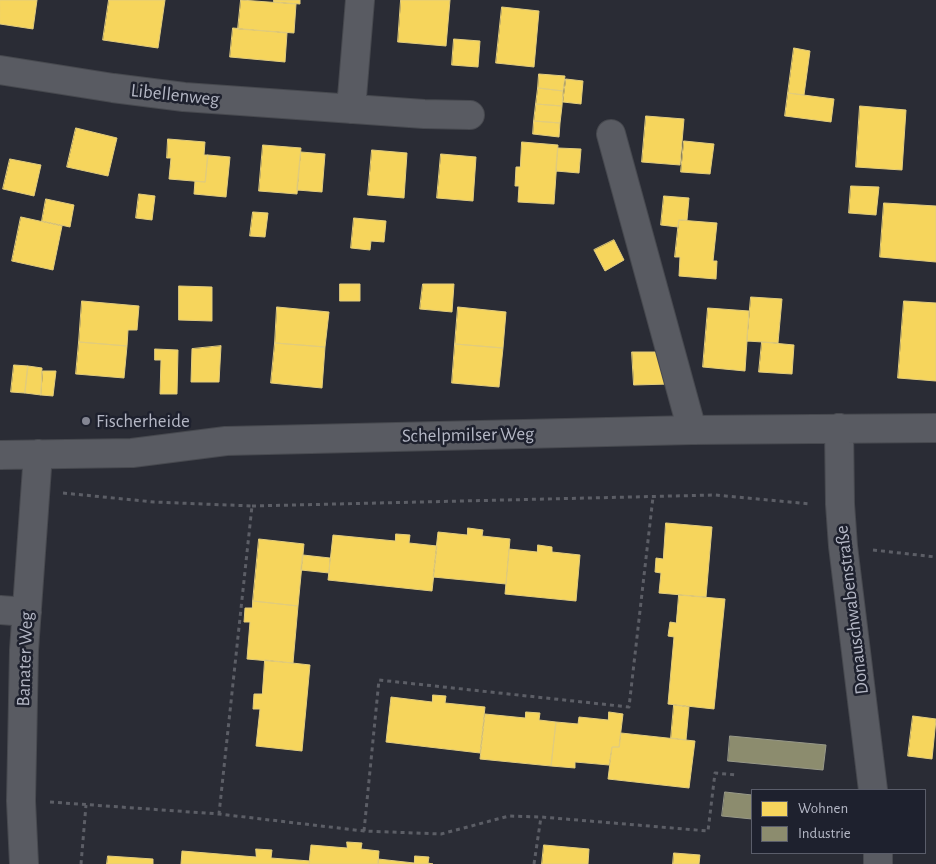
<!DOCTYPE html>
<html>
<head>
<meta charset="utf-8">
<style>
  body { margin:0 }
  #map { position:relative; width:936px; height:864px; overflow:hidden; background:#2a2c35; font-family:"Alegreya Sans",sans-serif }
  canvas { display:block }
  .legend { position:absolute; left:751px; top:789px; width:175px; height:65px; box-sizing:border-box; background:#1e212e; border:1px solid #5a5d6a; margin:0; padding:6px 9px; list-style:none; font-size:15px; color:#b4b7c5 }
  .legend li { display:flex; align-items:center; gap:10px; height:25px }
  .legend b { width:25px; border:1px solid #5a5d6a }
</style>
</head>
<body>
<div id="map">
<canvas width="936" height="864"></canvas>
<ul class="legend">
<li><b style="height:14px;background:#f6d55c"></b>Wohnen</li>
<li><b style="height:14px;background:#8c8c6e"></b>Industrie</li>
</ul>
</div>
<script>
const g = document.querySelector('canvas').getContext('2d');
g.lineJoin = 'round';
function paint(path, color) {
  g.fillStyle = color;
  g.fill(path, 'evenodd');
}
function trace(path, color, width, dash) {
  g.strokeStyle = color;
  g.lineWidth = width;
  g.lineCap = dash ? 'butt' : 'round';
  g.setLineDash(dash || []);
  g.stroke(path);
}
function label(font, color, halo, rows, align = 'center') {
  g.font = font + ' "Alegreya Sans",sans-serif';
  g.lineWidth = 5;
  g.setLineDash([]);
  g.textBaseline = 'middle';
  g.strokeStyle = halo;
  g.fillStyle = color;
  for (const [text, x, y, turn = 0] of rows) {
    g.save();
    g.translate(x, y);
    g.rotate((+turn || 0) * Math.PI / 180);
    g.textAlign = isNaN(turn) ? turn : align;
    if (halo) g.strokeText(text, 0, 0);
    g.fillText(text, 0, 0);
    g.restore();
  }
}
const homes = new Path2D(`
  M0 0H37L33 29 0 24Z
  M109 0H165L158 48 103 40Z
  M241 0 296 4 294 33 238 29Z
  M274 0H300V4L274 2Z
  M401 0H450L446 46 398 42Z
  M502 7 539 11 534 67 496 63Z
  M233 28 287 33 285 62 230 57Z
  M454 39 480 41 478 67 452 65Z
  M794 48 810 51 804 95 788 93Z
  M539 74 565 76 563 91 538 88Z
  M566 79 583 81 581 104 563 102Z
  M538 88 563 91 562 106 536 104Z
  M788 93 834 99 831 122 785 116Z
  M536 104 562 106 560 123 534 121Z
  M860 106 906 110 902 170 856 167Z
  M646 116 684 119 680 165 642 162Z
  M534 121 560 123 559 137 533 134Z
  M76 128 117 138 108 176 67 167Z
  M168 139 205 142 204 155H208L205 182 169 179 171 158H167Z
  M684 141 714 144 710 174 681 172Z
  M522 142 558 145 554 204 518 202 519 186H515L516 167H520Z
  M263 145 301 148 297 194 259 191Z
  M558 148 581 149 579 173 556 171Z
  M372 150 407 153 404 198 368 195Z
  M301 152 325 154 322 192 297 190Z
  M441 154 476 157 473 201 437 198Z
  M208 155 230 157 226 197 194 194 195 181 205 182Z
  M10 159 41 165 34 196 3 189Z
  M851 186 879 187 876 215 849 213Z
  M139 194 155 196 152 220 136 218Z
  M664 196 689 198 687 220H679L678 227 661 225Z
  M46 199 74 205 70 227 42 221Z
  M884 203 936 206V262L880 257Z
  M253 212 268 213 265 237 250 236Z
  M21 217 62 226 53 270 12 261Z
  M354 218 386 221 384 242 371 241 370 250 351 248Z
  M679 220 717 223 713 261H717L716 279 679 276 680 257H675Z
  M614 240 624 260 605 271 594 250Z
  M340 284H360V301H340Z
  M423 284H454L452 312 420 309Z
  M179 286 212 287V321L179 320Z
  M751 297 782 299 778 343 747 341Z
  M82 301 139 306 137 330H128L127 346 79 342Z
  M904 301 936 303V381L898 378Z
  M277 307 329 312 325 347 275 343Z
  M458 307 506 312 503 348 455 344Z
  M708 308 749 311 745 371 703 367Z
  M79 342 127 346 124 378 76 374Z
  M762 342 794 345 792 374 759 372Z
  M275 343 325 347 322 388 271 383Z
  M455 344 503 348 499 387 452 383Z
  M221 346 219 382H191L192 349Z
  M155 349 178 350 177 394H160L161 360H155Z
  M632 352H662L670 384 634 385Z
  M14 365 28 366 25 393 11 392Z
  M28 366 42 368 41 395 25 393Z
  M43 371H56L53 396 41 395Z
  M666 523 712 527 706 597 659 593 661 573 655 572 656 558 663 559Z
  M468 528 483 530 482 536 510 539 506 584 433 577 438 532 467 535Z
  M396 534 410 535 409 543 437 546 432 591 328 580 333 535 395 541Z
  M259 539 304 544 298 606 253 601Z
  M538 545 552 547V552L580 555 576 601 505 594 509 549 537 552Z
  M303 555 330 558 329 573 301 570Z
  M679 595 725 599 714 709 668 704 674 637 668 636 670 622 676 623Z
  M253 601 298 606 293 663 247 659 250 622H244L245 608H252Z
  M265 660 310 665 302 751 256 746 260 709H253L254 694H262Z
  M433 695 446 696 445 703 485 707 480 753 386 742 391 697 432 702Z
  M674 705 689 707 686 740 671 738Z
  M526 712 540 713 539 720 556 722 551 766 480 759 485 714 525 718Z
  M609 712 623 714 619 747H612L609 765 575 762V768L551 766 556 722 578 724 579 717 608 720Z
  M913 716 936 719 932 759 908 756Z
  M621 733 695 741 689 788 608 779 612 747H619Z
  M347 842 362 843 361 849 379 851 378 864H309L311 845 347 848Z
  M544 845 589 849 588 864H542Z
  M256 849 272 850 271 858 310 861 309 864H181L182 851 256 857Z
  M674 853 700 855 699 864H673Z
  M108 856 153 859V864H107Z
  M415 856 429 857 428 863 433 864H378V859L414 863Z`);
const industry = new Path2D(`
  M730 736 826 745 823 770 728 761Z
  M725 792 752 795V819L722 816Z`);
const path = new Path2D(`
  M63 493 154 502 252 506 219 814
  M252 506 715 495 811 504
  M873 550 936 557
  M50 802 219 814 364 831 441 834 509 816 541 817 708 831 715 773 737 775
  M364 831 379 680 629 707 653 497
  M81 864 86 805
  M534 864 541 817`);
const minor = new Path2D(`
  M0 70 113 88 184 97 424 114 470 115
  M351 109 360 0
  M611 134 692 430
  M839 428 840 504 843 546 873 790
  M0 455 132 453 226 441 692 430 936 428
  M0 610 27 612
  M878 853V864
  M24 864 21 801 24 650 38 454`);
const markers = [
  [86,421,5,"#848693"]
];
const streetNames = [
  ["Libellenweg",175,95,6],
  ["Schelpmilser Weg",468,435,-1],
  ["Donauschwabenstraße",852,610,-97],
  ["Banater Weg",25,659,-88]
];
const poiNames = [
  ["Fischerheide",96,421]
];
paint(homes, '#f6d55c');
trace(homes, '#e2cc7c', 1);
paint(industry, '#8c8c6e');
trace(industry, '#989988', 1);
trace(minor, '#47494f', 30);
trace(path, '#5c5e66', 3, [4, 4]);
trace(minor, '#595b62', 28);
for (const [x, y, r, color] of markers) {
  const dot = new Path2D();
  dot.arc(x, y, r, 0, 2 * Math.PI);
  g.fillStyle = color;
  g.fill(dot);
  trace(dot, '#1e212e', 2);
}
label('19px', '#b4b7c5', '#1e212e', streetNames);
label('19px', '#b4b7c5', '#1e212e', poiNames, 'left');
</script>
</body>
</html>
